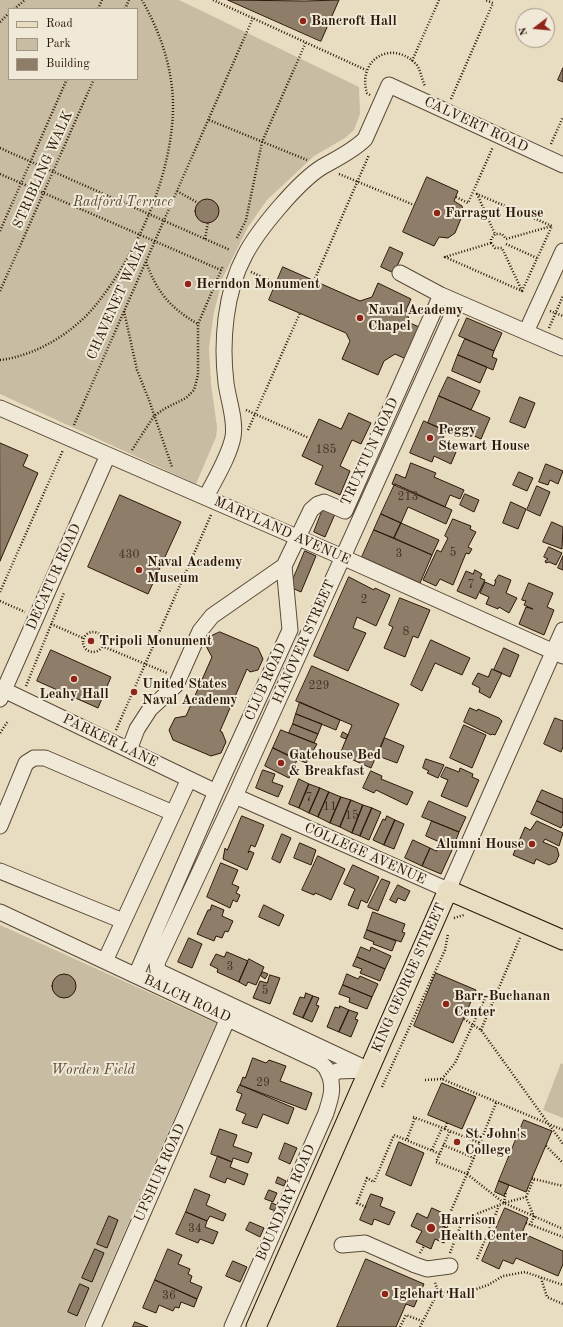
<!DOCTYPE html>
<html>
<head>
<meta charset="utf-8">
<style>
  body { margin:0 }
  #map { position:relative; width:563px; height:1327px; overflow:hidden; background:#e8ddc1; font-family:"Old Standard TT",serif }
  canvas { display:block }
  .legend { position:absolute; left:8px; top:8px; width:130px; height:72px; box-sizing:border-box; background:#f0e9d7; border:1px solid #a29585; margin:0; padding:5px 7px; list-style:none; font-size:12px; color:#2d1809 }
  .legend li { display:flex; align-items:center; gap:8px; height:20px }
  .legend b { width:20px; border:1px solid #a29585 }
  .north { position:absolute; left:515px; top:8px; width:40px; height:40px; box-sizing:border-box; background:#f0e9d7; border:1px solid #a29585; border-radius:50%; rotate:254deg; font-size:11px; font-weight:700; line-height:16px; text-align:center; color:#2d1809 }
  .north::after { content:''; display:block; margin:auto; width:14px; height:18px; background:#8f2418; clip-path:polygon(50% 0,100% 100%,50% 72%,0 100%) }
</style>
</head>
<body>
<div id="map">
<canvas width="563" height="1327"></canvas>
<ul class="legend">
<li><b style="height:5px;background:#e8ddc1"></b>Road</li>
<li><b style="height:11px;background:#c8bca2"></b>Park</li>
<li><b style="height:11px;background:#8e7e69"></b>Building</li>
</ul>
<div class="north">N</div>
</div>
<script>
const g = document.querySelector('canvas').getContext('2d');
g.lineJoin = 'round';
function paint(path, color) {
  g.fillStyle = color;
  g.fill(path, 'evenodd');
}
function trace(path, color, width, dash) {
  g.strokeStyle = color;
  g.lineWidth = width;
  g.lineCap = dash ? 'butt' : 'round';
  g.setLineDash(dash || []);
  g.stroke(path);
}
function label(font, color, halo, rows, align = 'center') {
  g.font = font + ' "Old Standard TT",serif';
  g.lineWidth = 4;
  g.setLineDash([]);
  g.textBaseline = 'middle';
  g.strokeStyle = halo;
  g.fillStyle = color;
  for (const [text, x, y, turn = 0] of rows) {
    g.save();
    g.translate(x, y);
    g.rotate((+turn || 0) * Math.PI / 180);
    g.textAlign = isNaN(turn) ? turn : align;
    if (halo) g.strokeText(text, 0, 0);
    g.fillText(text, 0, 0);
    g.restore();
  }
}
const green = new Path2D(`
  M0 0H179L359 87 360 114 354 130 345 138 314 156 267 200 248 227 223 277 214 312 209 347 211 384 217 427 216 437 196 484 0 394ZM9 9H137V79H9Z
  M0 925 216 1023 83 1327H0Z
  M561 1063 563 1064V1118L543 1110Z`);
const building = new Path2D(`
  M228 0 305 1 339 0 321 41Z
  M563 68V82L558 80Z
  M427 177 458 191 454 201 462 206 463 210 462 216 455 233 448 238 439 237 434 246 403 232Z
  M195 211a12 12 0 1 1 24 0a12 12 0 1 1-24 0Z
  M390 247 403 253 394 273 381 267Z
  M283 267 360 301 372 297 378 283 411 299 406 310 410 323 419 327 406 359 395 354 384 361 378 375 342 359 350 341 346 333 269 300Z
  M467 318 502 333 494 351 459 336Z
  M465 339 494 351 492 357 497 359 493 370 458 355Z
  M458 355 487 367 480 383 452 371Z
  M448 377 480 391 471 410 439 396Z
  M439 396 490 418 481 439 459 429 456 435 428 423Z
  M520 397 535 403 525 428 510 422Z
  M349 413 371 423 361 444 352 440 340 466 350 471 340 495 315 484 323 466 302 456 319 419 341 429Z
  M424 421 446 431 440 445 456 452 451 464 434 456 432 462 410 453Z
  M0 443 28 455 23 466 38 473 0 561Z
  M411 463 436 473 434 477 464 490 460 499 450 495 445 507 392 484 396 474 405 478Z
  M546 464 563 471 558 484 550 480 548 485 539 482Z
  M519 472 533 478 527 491 513 485Z
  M395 484 452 510 446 524 408 507 401 523 381 514Z
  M537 486 550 492 540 516 527 510Z
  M465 494 479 500 474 512 460 505Z
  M120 495 181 522 148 594 88 567Z
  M511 502 526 509 518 529 503 523Z
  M323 509 335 514 325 537 314 532Z
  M381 514 401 523 394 538 374 530Z
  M453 519 471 526 470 529 476 532 468 547 472 549 469 554 466 553 453 585 440 579 436 586 423 580 437 550 441 552 448 538 445 536Z
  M552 522 563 527 562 549 543 542Z
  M401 523 439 540 432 555 394 538Z
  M374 530 432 555 420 583 362 557Z
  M549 547 562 553 556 565 549 562 546 563 545 561 548 559 544 557Z
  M305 551 316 556 301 592 290 587Z
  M563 556V570L558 568Z
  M475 570 482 574 480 578 485 580 476 599 457 591 466 571 473 574Z
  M499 575 511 580 506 593 517 598 509 613 499 607 498 609 486 604 489 597 480 593 485 582 494 586 496 581H495Z
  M349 577 374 590 375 588 390 595 376 626 357 617 353 628 366 633 348 671 314 656Z
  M529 583 553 593 547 607 554 610 544 635 519 624 526 607 533 609 524 605 526 601 522 600Z
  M400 598 430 610 418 638 413 636 405 657 384 648 393 627 389 625Z
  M220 632 258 648 263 659 258 670 250 672 247 669 220 731 222 732 226 742 221 753 211 756 173 740 169 730 175 718 186 716 212 657 206 646 211 636Z
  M431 640 470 658 462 675 435 663 422 691 411 685Z
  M504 648 519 655 510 677 494 670Z
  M51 650 111 677 98 708 37 681Z
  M312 666 399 704 371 768 340 754 352 725 296 701Z
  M492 669 502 673 490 698 479 692 480 688 472 684 478 673 488 677Z
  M300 702 340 720 336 730 296 714Z
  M470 708 477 711 478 709 499 718 502 721 495 735 492 734 491 735 464 722Z
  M296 714 322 724 318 734 293 724Z
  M555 718 563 721V747L561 752 544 744Z
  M293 724 318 734 314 743 289 733Z
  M464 725 486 735 472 768 450 758Z
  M281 730 317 744 306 763 273 748Z
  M343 732 348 735 346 739 341 737Z
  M385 738 404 746 397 763 378 756Z
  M273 748 297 760 289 778 265 766Z
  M426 759 444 765 438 778 427 773 429 771 423 768Z
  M446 767 459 772 460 768 473 774 472 777 479 780 467 807 441 796 448 780 441 777Z
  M263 770 275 774 272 782 283 786 278 797 256 788Z
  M371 771 382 776 381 779 413 792 407 805 376 790 374 793 363 788Z
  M299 779 309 784 299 808 289 804Z
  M309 784 320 788 309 813 299 808Z
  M320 788 329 792 318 817 309 813Z
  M542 790 563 799V813L537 801Z
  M329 792 341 797 330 823 318 817Z
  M341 797 351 800 340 827 330 823Z
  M351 800 363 805 352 833 340 827Z
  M429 801 466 817 459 832 422 817Z
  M537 801 563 813V824L561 828 531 814Z
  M363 805 372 808 360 836 352 833Z
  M372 808 381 812 369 840 360 836Z
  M242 816 264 825 255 847 251 845 248 853 250 851 254 853 247 870 223 859 225 848 227 850Z
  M387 816 395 820 384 845 373 840 383 819 385 820Z
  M395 820 404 824 394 849 384 845Z
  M432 821 459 832 453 848 426 836Z
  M537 821 563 833 559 846 545 839 543 842 557 848 559 855 556 862 549 865 536 859 534 864 513 855 525 827 530 830Z
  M282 834 291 838 280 863 272 859Z
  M413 840 430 848 422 866 405 858Z
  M440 842 453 848 441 874 422 866 430 848 436 851Z
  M300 843 316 850 311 865 294 858Z
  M318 856 345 869 331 900 320 895 315 893 314 895 302 890Z
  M221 863 238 870 232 884 239 887 236 893 240 895 237 902 233 900 230 908 207 897Z
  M353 865 379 877 367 903 361 900 358 909 348 905 355 889 344 884Z
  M382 879 390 882 378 911 368 907Z
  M398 885 410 891 405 901 398 898 396 903 390 900Z
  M212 905 224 910 222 916 233 921 228 932 225 931 222 938 216 936 214 941 197 934 208 910H210Z
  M264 905 284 915 279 926 259 917Z
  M373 912 405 924 402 932 405 933 401 942 367 930Z
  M367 930 396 941 392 951 373 944 374 942 364 938Z
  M189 938 202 944 192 968 178 962Z
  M361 947 370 951 371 947 391 956 385 969 357 957Z
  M227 952 248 961 239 982 217 972 218 969 210 965 216 954 224 957Z
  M357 957 385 969 380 981 360 973 362 969 353 966Z
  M249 959 264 967 256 985 248 982 246 986 239 982Z
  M263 972 268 974 265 979 261 976Z
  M436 973 476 990 453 1043 414 1026Z
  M52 986a12 12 0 1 1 24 0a12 12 0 1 1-24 0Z
  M347 974 358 979 360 976 378 984 372 997 343 985Z
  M270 975 280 978 270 1004 253 998 260 981 267 983Z
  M343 985 372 997 367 1009 349 1002 350 998 339 994Z
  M306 993 313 996 303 1018 293 1014 300 997 304 998Z
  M313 996 319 998 316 1005 319 1006 312 1022 303 1018Z
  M340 1006 349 1010 339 1032 327 1027 335 1007 339 1008Z
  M349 1010 358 1013 355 1019 358 1020 351 1037 339 1032Z
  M253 1058 266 1063 269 1060 286 1066 280 1081 312 1093 306 1110 240 1085 243 1077 245 1078Z
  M442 1083 476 1097 462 1129 428 1115Z
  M240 1085 294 1108 288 1124 263 1114 257 1128 242 1123 246 1114 236 1110 242 1094 237 1092Z
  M524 1120 552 1131 526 1192 499 1181Z
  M220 1129 237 1135 233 1146 252 1153 248 1163 233 1158 232 1162 211 1154Z
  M399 1142 424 1153 411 1186 386 1175Z
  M285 1143 297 1148 290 1164 279 1159Z
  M218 1156 232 1162 230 1167 248 1174 244 1185 227 1178 225 1183 210 1177Z
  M278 1177 286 1181 284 1186 276 1183Z
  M499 1181 509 1185 504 1196 495 1192Z
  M195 1189 210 1195 206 1205 226 1214 223 1221 210 1216 207 1221 186 1212Z
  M269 1190 277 1193 273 1202 265 1199Z
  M371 1194 383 1198 380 1206 395 1212 389 1225 374 1219 372 1225 360 1220Z
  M272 1203 279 1206 276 1211 270 1209Z
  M432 1208 445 1214 440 1225 450 1229 444 1243 435 1239 431 1249 416 1242 422 1231 411 1226 417 1213 427 1218Z
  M505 1208 528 1218 522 1233 563 1251V1264L558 1276 516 1258 513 1264 503 1260 499 1269 482 1261Z
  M186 1212 207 1221 205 1227 218 1232 213 1244 200 1239 198 1243 176 1234Z
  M109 1216 118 1220 107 1248 97 1244Z
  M250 1222 264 1228 260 1237 246 1230Z
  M95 1249 104 1253 92 1282 82 1278Z
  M168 1249 182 1255 178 1264 190 1269 188 1274 192 1276 190 1282 202 1287 197 1299 155 1280Z
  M366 1259 424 1284 414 1307 406 1304 396 1327H337Z
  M233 1261 247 1267 240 1282 226 1276Z
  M155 1280 197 1299 194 1307 181 1302 179 1308 175 1307 173 1311 159 1305 156 1313 143 1308Z
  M80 1284 89 1288 77 1316 68 1312Z
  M135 1322 148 1327H133Z`);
const path = new Path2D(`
  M213 0 366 70
  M14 9 25 0
  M98 9 102 0
  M125 9 129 0
  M0 22 9 13
  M412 61 439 0
  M370 95 367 93C357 61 390 39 415 63 421 69 421 78 425 86
  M451 99 493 3 485 0
  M209 120 307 160
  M551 144 563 117
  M0 148 230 250
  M0 174 221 270
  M339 174 414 205
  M177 191 198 203
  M456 197 468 203 493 147
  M0 231 67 79
  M237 238 246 220 262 142 306 42
  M205 239 208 222
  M491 243V239L495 234H502L506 239 552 226 477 194 495 234
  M491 243 495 248H502L522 291 445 257Z
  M506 244 537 258
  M146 262C157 292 170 308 198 324
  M251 272 276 283
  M314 281 369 155
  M0 291 94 79
  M522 291 552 226
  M124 311 137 370 149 400 172 467
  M550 311 563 316
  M549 328 563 296
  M0 360C35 356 73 333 95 306 138 253 174 171 173 103 172 66 160 32 142 0
  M246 410 309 438
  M74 425 253 18
  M248 430 300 313
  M132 450 154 416 164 409 186 398 194 390 198 375V324L223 266
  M0 592 63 450
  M0 601 25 612
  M51 624 83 638
  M83 642a10 10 0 1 1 20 0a10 10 0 1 1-20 0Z
  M102 646 167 673
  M26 686 64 593
  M116 730 211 515
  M0 733 8 721
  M454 918 464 915
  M464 1019 481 1030 563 1144
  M481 1030 520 938
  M442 1079 455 1063 486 996
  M425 1080 442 1079 563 1130
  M382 1087 445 950 448 934
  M413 1117 446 1129
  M447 1123 445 1129 480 1143 467 1174 504 1203 563 1229
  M407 1139 415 1118
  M480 1143 496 1103
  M443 1145 474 1158
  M546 1146 563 1163
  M432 1150 442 1128
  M534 1179 563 1186
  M526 1197 534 1179 532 1178
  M504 1203 506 1191
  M366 1207 357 1203 367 1178 374 1182 394 1135 440 1154
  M526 1223 563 1237
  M444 1227 467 1174 436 1162 450 1131
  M444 1227 504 1203 526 1197 534 1217 530 1225
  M420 1253 424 1246
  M450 1253 463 1219
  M477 1259 499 1206
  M541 1278 547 1297 563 1304
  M438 1292H468L488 1285 503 1276 525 1272 563 1285
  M400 1327 406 1315 422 1321
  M420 1327 438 1292 435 1282`);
const minor = new Path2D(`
  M400 273 441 295 526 332 563 251
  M526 332 563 348
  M0 408 331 552 563 656
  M206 497C215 479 229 457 233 437 236 420 228 399 226 383 221 342 225 292 245 255 258 230 298 182 322 167 336 159 353 151 365 139L389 85 563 165
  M4 690 216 792
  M0 699 108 455
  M129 750 137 729 150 709 176 685 200 631 212 616 284 566 311 510 318 504 324 502 345 511 441 295
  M235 796 448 890 563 630
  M0 826 26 763 34 758H45L173 813
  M0 871 123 921
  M0 912 320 1062 326 1068 330 1077 337 1071 368 1070
  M105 961 189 779
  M136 975 216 792 290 630 284 566
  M369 1070 158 971 157 963 235 796 453 313
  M342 1245 365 1243 415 1265 427 1269 450 1266
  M93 1327 228 1018
  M232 1327 326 1113C330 1100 334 1090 330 1077`);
const major = new Path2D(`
  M256 1327 448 890 563 940`);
const markers = [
  [303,21,4,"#8f2418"],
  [437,213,4,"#8f2418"],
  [188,284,4,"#8f2418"],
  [360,318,4,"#8f2418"],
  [430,438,4,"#8f2418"],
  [139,570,4,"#8f2418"],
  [91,641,4,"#8f2418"],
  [74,679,4,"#8f2418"],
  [134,692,4,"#8f2418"],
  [281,763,4,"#8f2418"],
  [532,844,4,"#8f2418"],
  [446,1004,4,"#8f2418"],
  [457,1142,4,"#8f2418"],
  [431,1228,5,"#8f2418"],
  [385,1294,4,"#8f2418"]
];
const numberNames = [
  ["185",326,450],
  ["213",408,497],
  ["5",453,553],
  ["3",399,554],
  ["430",129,555],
  ["7",471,585],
  ["2",364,600],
  ["8",406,632],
  ["229",319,686],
  ["7",309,798],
  ["11",330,807],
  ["15",352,816],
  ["3",230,967],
  ["5",265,991],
  ["29",263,1083],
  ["34",195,1229],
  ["36",169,1296]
];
const poiNames = [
  ["Bancroft Hall",311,21],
  ["Farragut House",445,213],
  ["Herndon Monument",196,284],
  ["Naval Academy",368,310],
  ["Chapel",368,326],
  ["Peggy",438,430],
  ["Stewart House",438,446],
  ["Naval Academy",147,562],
  ["Museum",147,578],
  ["Tripoli Monument",99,641],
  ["United States",142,684],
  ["Naval Academy",142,700],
  ["Leahy Hall",74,694,"center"],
  ["Gatehouse Bed",289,755],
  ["& Breakfast",289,771],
  ["Alumni House",524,844,"right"],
  ["Barr-Buchanan",454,996],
  ["Center",454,1012],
  ["St. John's",465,1134],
  ["College",465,1150],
  ["Harrison",440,1220],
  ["Health Center",440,1236],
  ["Iglehart Hall",393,1294]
];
const streetNames = [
  ["CALVERT ROAD",476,125,25],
  ["STRIBLING WALK",43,170,-66],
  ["CHAVENET WALK",117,301,-66],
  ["TRUXTUN ROAD",370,452,-65],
  ["MARYLAND AVENUE",282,531,24],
  ["DECATUR ROAD",54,577,-66],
  ["HANOVER STREET",304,642,-66],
  ["CLUB ROAD",266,682,-66],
  ["PARKER LANE",110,741,26],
  ["COLLEGE AVENUE",365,854,24],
  ["KING GEORGE STREET",409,978,-66],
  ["BALCH ROAD",187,999,25],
  ["UPSHUR ROAD",160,1173,-66],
  ["BOUNDARY ROAD",286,1203,-66]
];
const parkNames = [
  ["Radford Terrace",123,202],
  ["Worden Field",93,1070]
];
paint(green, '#c8bca2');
paint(building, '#8e7e69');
trace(building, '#2d1809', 1);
trace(minor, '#5c4937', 17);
trace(major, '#2d1809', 21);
trace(path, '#2d1809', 2.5, [1, 2]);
trace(minor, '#f0e9d7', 15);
trace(major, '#e8ddc1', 19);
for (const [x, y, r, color] of markers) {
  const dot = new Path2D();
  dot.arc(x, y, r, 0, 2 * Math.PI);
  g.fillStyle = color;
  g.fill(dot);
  trace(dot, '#f0e9d7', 1.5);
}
label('12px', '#453221', null, numberNames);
label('bold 14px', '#2d1809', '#f0e9d7', poiNames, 'left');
label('14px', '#2d1809', '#f0e9d7', streetNames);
label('italic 14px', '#5c4937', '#f0e9d7', parkNames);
</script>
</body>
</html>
